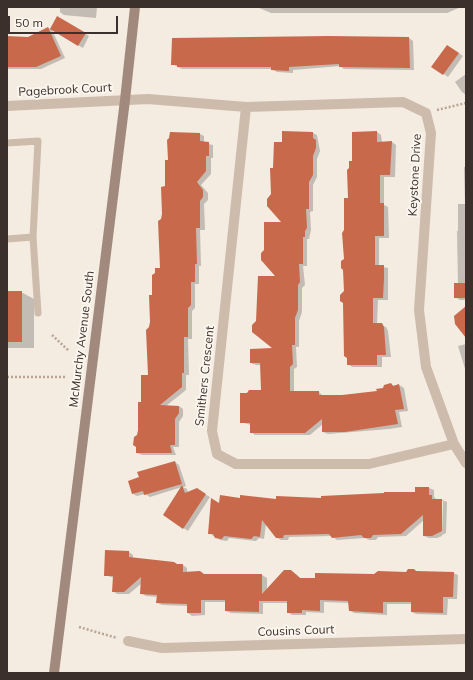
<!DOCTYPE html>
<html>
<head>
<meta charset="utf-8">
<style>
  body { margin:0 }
  #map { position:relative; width:473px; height:680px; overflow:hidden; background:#f4ebe1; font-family:Mulish,sans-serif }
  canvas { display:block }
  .frame { position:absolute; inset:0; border:8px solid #3b302b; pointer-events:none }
  .scale { position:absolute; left:8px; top:16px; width:110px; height:18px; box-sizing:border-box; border:2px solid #3b302b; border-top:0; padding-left:5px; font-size:12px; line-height:14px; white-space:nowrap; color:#3b302b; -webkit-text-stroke:3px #fbf5ee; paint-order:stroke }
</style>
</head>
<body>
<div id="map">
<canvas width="473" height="680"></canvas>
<div class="frame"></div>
<div class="scale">50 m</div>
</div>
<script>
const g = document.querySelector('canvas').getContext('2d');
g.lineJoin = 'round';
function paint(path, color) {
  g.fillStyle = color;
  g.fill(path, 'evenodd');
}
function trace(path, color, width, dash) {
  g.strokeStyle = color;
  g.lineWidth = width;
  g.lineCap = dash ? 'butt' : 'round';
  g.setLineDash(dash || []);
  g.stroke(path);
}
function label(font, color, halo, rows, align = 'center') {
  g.font = font + ' Mulish,sans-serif';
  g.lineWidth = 4;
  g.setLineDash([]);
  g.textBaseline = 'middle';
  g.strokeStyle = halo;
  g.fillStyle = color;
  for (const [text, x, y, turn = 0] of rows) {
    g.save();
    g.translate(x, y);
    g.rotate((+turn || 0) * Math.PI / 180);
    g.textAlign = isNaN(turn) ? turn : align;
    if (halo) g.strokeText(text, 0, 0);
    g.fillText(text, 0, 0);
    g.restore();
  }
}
const shadow = new Path2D(`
  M60 7H97L96 18 64 15 60 12Z
  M257 7H461L447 13H271Z
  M58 18 89 36 83 48 52 30 65 58 41 69H7V38H28L48 28 51 29Z
  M409 38 413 41 414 70 344 69 340 66 293 70V73L277 72 272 69H182L172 64Z
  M451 48 463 56 448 77 433 66Z
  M466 74V95L462 92 455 82Z
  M377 132 381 135 382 143 392 142 396 145 395 177H384V205L388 207 389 238H379V266L388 268V300H378L377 324 386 327 388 331 391 357H382V367H352L348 364 344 303 345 230 353 162Z
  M313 133 317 135 320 151 317 159V177L313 185V211L310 212 311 230 309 239H307V266H303L305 285 302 288V312L299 321V347H296L297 367 294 369V392H319L323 396H342L378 392 391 384 394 386 399 385 404 388 408 411 399 412 402 427 389 429 328 434 323 432V424L310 435H255L251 432V425L241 422 262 391 261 365H256L251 363 274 349 257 321 277 277 283 223 272 194 274 169 283 143Z
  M200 134 204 136V143L213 145V158H211V174L201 185 208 193V200L204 204 205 230H200L201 266H199V284H195V308L192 311V339H188L189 375H186V390L166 406H179L183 409V416L179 422V447H173L176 455H142L137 453V436L142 403 149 376 153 296 161 269 162 220 169 161Z
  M464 167H466V300H460L455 297 458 284 457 231H458V204H465Z
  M7 292H21L34 299V348H7Z
  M466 344V372L458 346Z
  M175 462 179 465 186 486 183 487 187 489 188 493 201 492 210 497 188 531 164 515 182 487 150 497 145 494 137 496 133 494Z
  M416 488H429L434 490V497L437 500H442L447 502 446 533 442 535 443 501H441L442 536 437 538H429L424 536V520L406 536 378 537 376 540H369L365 538 337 540 332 536 289 537 288 540H281L276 537 266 524 264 539 259 538 256 541 229 538 227 541 220 540 209 533 220 504 241 499 277 501 322 499 416 493Z
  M129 552 133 555V558L183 565 187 568V572L205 575H262L267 578V591L296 574 301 579 316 578 417 572 453 573 458 575 457 599H448L447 615 416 614 412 612V604H387V615L354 613 350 610 349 603 324 602V613L306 612V615H292L288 612V603H263V614L231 613 226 611V602H205V615L192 616 188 613V606L162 605 158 603V597L146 596 141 593 142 583 129 594H117L113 591 114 578 105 575Z`);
const building = new Path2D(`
  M57 16 86 33 78 46 50 29Z
  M48 27 61 56 36 67H7V36L28 37Z
  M329 36 409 37 410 68 339 67V64L289 67V71L271 70V67H177V65H171L172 38Z
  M447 45 459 53 443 75 431 67Z
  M282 131 313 132V138L316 140V148L313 156V175L309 182V209H306L307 228 305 231V237H303V264H299L300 282 298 285V310L295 318V345H292L293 364 290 367V391H319V395H342L377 391 376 389 383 388 384 385 391 383 393 386 399 384 404 409 395 410 398 424 345 432H322V419L305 433H250V423H240V393H247L249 390H261L260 363H250V349L272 348 252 332V325L256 321 258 276H275L261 260V253L264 250V222H281L267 206V199L271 194 270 168H273L274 142H282Z
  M377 131V142L392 141 390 175H380V203H384V236H375V265H384V279L383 298H373V323H382L384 327 386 355H377V365H347V358L344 356 343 303 340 301V295L344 291 343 270 341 268V261L344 259 342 233 344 230V198H348L347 170 349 168V161H352V132Z
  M170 132 200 133V141L209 142V156H206V171L197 182 203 190V197L200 201V228H196L197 264H195V282H191V305L188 308V337H184V373H182V387L160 405 179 406V413L175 419V445H170L172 453H136V447L133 445 134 437 137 435 138 431V402H141V375H148L146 330 149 327 150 322 149 295H152V275L155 273V268H160L158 221 161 219 162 214 161 187 165 186V160H168L167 140 169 138Z
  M454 283H466V298H454Z
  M7 291H22V342H7Z
  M466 306V338L455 324 454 316Z
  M175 461 182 484 144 495 143 491 132 494 128 481 139 477 137 472Z
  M182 485 185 493 197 488 206 494 183 529 163 515Z
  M415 487H429V495H432V499H442V531L432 536H423V515L401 534 373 535 371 538H364L361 535 332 538 329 534 284 535 283 538H276L262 520 260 537 254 536 251 539 224 536 222 539 215 538 213 534H208L211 498 219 503 220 495 240 498V495L276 499V496L321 498V496L384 493V492H415Z
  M105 550 129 551V557L174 562 177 564H183V572L200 571 204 574H262V594L284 570H291L300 578H315V573L374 574 378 571 406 572 408 569H414L416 571 454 572 453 597H443V613L411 612V602H383V613L349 611 348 601 320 600V611L302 610V613H287V601H259V612L225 611V600H201V613H187V604L156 603 157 595 140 594 141 577 124 592H112L113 576H104Z`);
const path = new Path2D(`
  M437 110 466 103
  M52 335 69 351
  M7 377H67
  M79 627 117 638`);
const lane = new Path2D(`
  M7 143 38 141 33 237
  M7 239 33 237 38 313`);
const street = new Path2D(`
  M7 106 148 99 246 107 403 102 426 113 431 133 419 310 426 367 454 444 466 463
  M246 107 212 431 217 454 236 464H369L454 444
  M128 641 162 648 466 639`);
const secondary = new Path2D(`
  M54 673 125 100 135 7`);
const streetNames = [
  ["Pagebrook Court",65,90,-3],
  ["Keystone Drive",415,175,-87],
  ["McMurchy Avenue South",82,339,-83],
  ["Smithers Crescent",205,376,-84],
  ["Cousins Court",296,631,-2]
];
paint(shadow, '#0003');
paint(building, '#c8694b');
trace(path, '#b9a596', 2.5, [2, 2]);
trace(lane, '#cdbbac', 7);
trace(street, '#cdbbac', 10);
trace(secondary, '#a18a7d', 10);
label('12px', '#3b302b', '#fbf5ee', streetNames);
</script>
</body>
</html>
